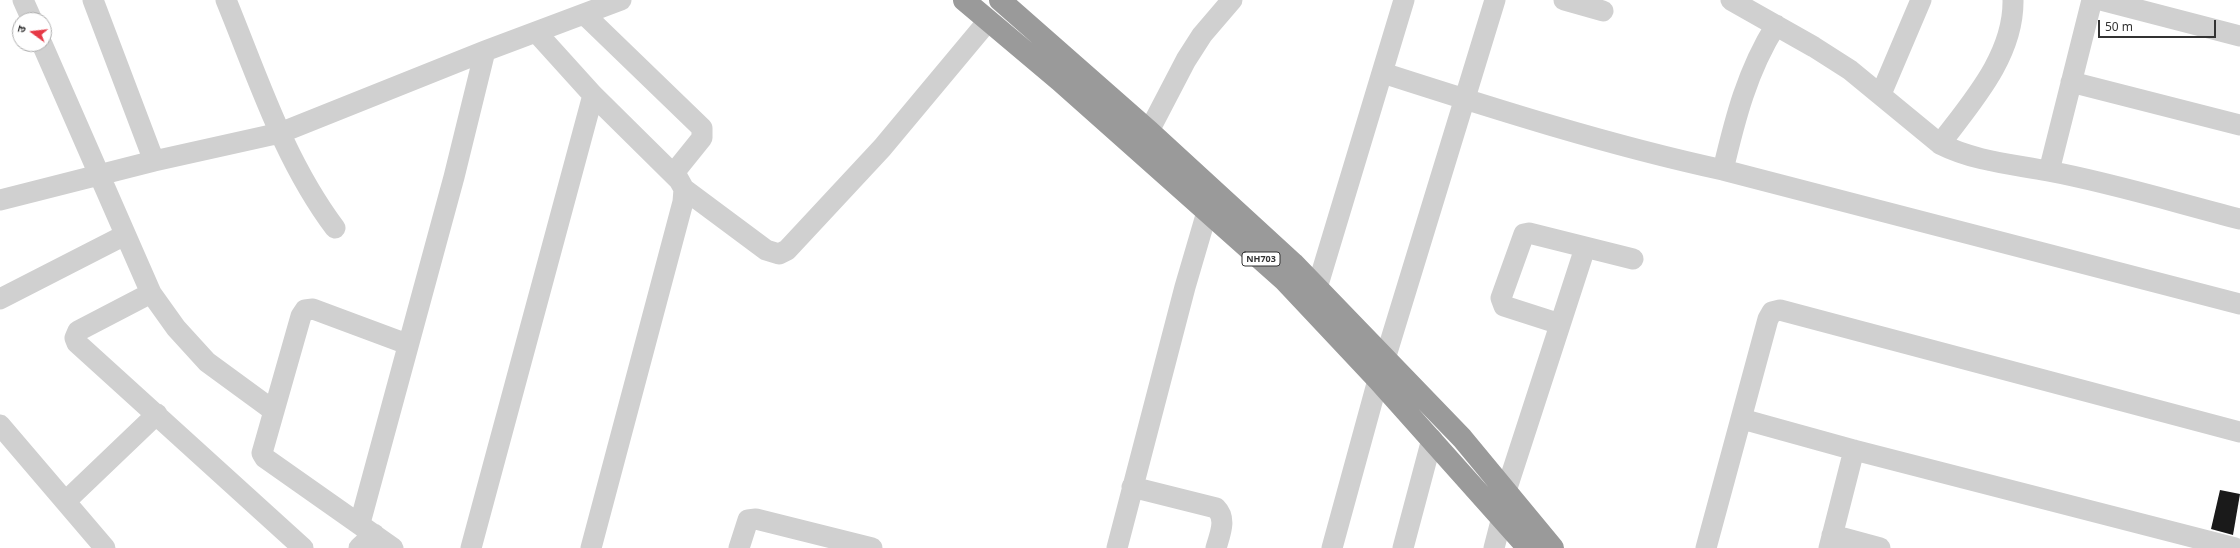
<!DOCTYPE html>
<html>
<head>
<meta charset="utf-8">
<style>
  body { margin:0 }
  #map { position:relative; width:2240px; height:548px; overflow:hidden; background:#fff; font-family:"Noto Sans","Noto Sans Devanagari",sans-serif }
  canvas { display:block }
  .north { position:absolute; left:12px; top:12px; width:40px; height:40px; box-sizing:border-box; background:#fff; border:1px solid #adadad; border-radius:50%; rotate:285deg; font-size:11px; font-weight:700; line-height:16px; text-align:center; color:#333 }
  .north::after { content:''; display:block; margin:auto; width:14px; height:18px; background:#e63946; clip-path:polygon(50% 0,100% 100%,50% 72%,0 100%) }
  .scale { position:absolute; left:2098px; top:20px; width:118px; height:18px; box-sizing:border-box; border:2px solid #333; border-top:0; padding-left:5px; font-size:12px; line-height:14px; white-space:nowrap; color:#333; -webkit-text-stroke:3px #fff; paint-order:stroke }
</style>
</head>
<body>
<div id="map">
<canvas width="2240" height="548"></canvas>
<div class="north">उ</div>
<div class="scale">50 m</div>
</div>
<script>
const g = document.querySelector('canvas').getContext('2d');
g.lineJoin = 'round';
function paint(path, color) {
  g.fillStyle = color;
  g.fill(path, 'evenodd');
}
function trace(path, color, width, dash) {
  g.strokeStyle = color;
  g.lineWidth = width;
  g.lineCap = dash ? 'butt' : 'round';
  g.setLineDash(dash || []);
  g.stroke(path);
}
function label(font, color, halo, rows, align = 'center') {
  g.font = font + ' "Noto Sans",sans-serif';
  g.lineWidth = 4;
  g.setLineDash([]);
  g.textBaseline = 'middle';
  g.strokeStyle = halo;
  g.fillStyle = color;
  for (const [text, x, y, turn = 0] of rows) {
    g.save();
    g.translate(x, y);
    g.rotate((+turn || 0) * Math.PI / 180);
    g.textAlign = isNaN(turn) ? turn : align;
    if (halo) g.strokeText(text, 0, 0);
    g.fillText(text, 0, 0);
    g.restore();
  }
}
const building = new Path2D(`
  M2220 490 2240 494 2233 535 2211 529Z`);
const minor = new Path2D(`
  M23 0 32 20
  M93 0 154 161
  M226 0C258 78 284 160 335 228
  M1564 0 1603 11
  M1731 0 1814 47 1850 70 1940 144C1974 161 2011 164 2048 171 2113 183 2177 203 2240 219
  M2101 0 2240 36
  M584 14 702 128V138L673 174
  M536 32 593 95 679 180 684 189 683 202 591 548
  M42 44 151 293 176 328 207 362 274 411
  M1383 73C1495 109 1608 145 1723 170L2240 304
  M2071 82 2240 125
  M1881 94 1921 0
  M1149 131 1186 60 1202 35 1232 0
  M1940 144C1971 103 2014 56 2013 0
  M1723 170C1735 119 1747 71 1776 25
  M2049 171 2092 0
  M684 189 766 250 779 254 787 250 882 148 988 21
  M0 200 154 161 280 133 485 51 621 0
  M1317 288 1404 0
  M151 293 78 331 75 338 77 343 303 548
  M0 299 125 235
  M1560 324 1504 306 1501 298 1524 234 1529 233 1633 259
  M1385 359 1495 0
  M1742 419 1854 450 2235 548
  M0 425 105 548
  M1132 487 1216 508C1227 519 1220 534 1216 548
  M1506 491 1585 248
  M66 501 157 414
  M360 523 454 177 485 51
  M1832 535 1880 548
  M359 548 374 534
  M393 548 265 458 262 453 301 316 305 310 313 309 407 344
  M471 548 593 95
  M739 548 748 520 756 519 872 548
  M1117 548 1185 287 1207 212 1219 199
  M1332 548 1378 380
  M1403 548 1432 439
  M1494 548 1502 517
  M1706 548 1768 319 1772 312 1780 310 2240 432
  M1829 548 1854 450`);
const highway = new Path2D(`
  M964 0 1059 80 1284 280 1378 380 1528 548
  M1000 0 1149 131 1293 263 1462 438 1553 548`);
const shields = [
  [1261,259,38]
];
const shieldNames = [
  ["NH703",1261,259]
];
paint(building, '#1a1a1a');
trace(minor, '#d0d0d0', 21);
trace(highway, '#9a9a9a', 22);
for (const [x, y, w] of shields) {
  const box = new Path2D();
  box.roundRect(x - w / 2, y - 7, w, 14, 3);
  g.fillStyle = '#fff';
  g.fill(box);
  trace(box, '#333', 1);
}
label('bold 9px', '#333', null, shieldNames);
</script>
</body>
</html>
